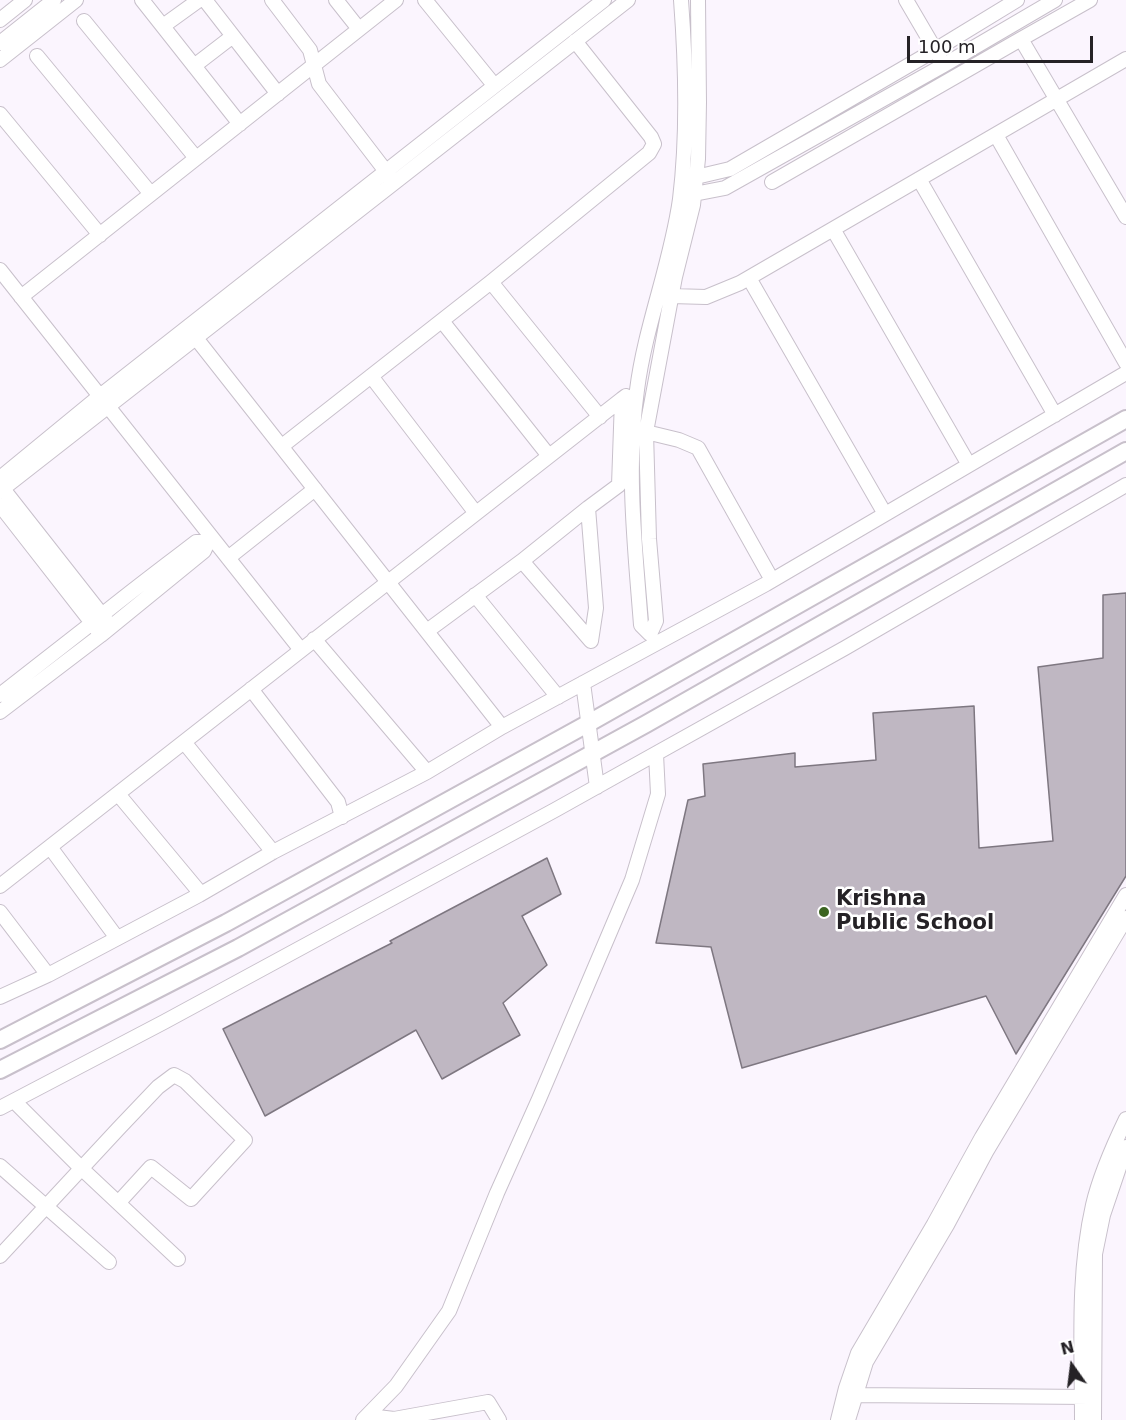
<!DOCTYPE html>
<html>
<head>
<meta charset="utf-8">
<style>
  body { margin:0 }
  #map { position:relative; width:1126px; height:1420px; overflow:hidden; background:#fbf5fe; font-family:"DejaVu Sans",sans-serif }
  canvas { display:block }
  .north { position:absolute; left:1042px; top:1336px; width:60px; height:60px; -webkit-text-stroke:4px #fff; paint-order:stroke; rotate:346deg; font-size:16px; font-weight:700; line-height:24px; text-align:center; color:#252226 }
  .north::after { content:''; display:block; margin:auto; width:21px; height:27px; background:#252226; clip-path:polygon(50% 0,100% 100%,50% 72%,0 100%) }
  .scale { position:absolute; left:907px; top:36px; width:186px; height:27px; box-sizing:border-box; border:3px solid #252226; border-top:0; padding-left:8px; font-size:18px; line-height:21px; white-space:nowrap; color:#252226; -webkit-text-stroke:4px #fff; paint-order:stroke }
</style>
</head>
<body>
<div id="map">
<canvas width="1126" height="1420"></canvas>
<div class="north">N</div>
<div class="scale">100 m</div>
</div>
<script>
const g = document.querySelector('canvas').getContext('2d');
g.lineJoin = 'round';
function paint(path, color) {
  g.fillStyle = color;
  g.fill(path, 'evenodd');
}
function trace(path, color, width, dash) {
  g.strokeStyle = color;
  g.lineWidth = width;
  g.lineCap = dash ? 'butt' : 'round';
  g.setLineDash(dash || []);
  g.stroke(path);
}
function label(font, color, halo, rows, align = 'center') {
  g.font = font + ' "DejaVu Sans",sans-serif';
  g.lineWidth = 5;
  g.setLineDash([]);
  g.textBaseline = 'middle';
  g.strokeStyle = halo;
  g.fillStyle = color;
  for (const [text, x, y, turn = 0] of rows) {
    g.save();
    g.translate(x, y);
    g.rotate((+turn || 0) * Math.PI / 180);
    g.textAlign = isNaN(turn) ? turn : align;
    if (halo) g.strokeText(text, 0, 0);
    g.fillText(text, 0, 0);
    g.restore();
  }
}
const building = new Path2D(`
  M1126 593V876L1016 1054 986 996 742 1068 711 947 656 943 688 800 705 796 703 764 795 753V767L876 760 873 713 974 706 979 848 1053 841 1038 667 1103 658V595Z
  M547 858 561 894 522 916 547 965 503 1003 520 1035 442 1079 416 1030 265 1116 223 1029 392 943 390 941Z`);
const minor = new Path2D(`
  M142 0 240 124
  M205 0 278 94
  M272 0 310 50 319 84 391 178
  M336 0 359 29
  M425 0 494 85
  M681 0C686 66 688 134 680 199 671 264 645 326 637 390 626 468 635 547 641 625L650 634 656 621 649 539 646 432 675 277 693 205 698 159 699 102 698 0
  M906 0 940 58
  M0 20 25 0
  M84 21 196 158
  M163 26 199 0
  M1021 39 1090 0
  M0 43 54 0
  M37 56 151 194
  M0 60 76 0
  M194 66 233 36
  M0 114 100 235
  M996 135 1126 363
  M689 177H696L730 169 935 50 1017 0
  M919 179 1055 415
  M772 182 1021 39 1126 217
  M687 192 694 194 725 188 944 65 1055 0
  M833 229 969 465
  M0 270 301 650
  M749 278 885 514
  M491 282 600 417
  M671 296 706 297 740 283 1126 59
  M21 297 396 0
  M442 321 549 456
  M192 333 502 727
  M371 376 475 512
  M646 432 679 440 698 448 772 580
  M282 446 491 282 649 153 654 144 651 137 575 41
  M0 478 100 396 604 0
  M0 485 106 620
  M0 491 628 0
  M0 505 92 623 101 635 204 551 208 542H196C161 569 126 595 92 623L0 695
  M228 558 315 489
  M522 561 588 508
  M475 595 558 697
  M427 631 522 561 591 641 596 608 588 508 619 485 622 399 626 396
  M314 639 427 772
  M583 683 597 787
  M251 689 338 802 342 817
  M0 712 101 635
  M184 742 273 852
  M118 794 197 889 199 895
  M50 847 117 938
  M0 886 622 399
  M0 912 48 975
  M0 997 48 975 199 895 273 852 427 772 502 727 766 584 1126 373
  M14 1101 81 1168 178 1259
  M0 1108 164 1022 555 810 845 648 1126 485
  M0 1166 109 1262
  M0 1256 119 1128 158 1087 174 1075 185 1081 245 1140 191 1199 151 1167 119 1202
  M855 1395 1089 1397
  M369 1416 394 1419 488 1402 499 1420
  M363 1420 396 1386 449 1311 497 1193 539 1099 632 880 658 794 656 754
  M838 1420 846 1388 858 1353 934 1224 982 1137 1126 895
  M848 1420 866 1362 947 1225 986 1152 1126 918
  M1082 1420C1082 1349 1077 1275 1093 1205 1100 1175 1113 1146 1126 1119
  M1094 1420 1095 1254 1103 1215 1126 1147`);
const major = new Path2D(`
  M0 1040 226 923 589 723 1126 419
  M0 1070 238 948 646 724 1126 451`);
const markers = [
  [824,912,6,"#3b6420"]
];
const poiNames = [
  ["Krishna",836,900],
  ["Public School",836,924]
];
paint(building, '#bfb7c2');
trace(building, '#7e7781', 1.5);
trace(minor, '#c8c0cb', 16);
trace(major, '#c8c0cb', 20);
trace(minor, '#fff', 14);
trace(major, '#fff', 16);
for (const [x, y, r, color] of markers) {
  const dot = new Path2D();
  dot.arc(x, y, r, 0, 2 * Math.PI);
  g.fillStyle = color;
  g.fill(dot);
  trace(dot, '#fff', 2);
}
label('bold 21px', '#252226', '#fff', poiNames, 'left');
</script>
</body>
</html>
